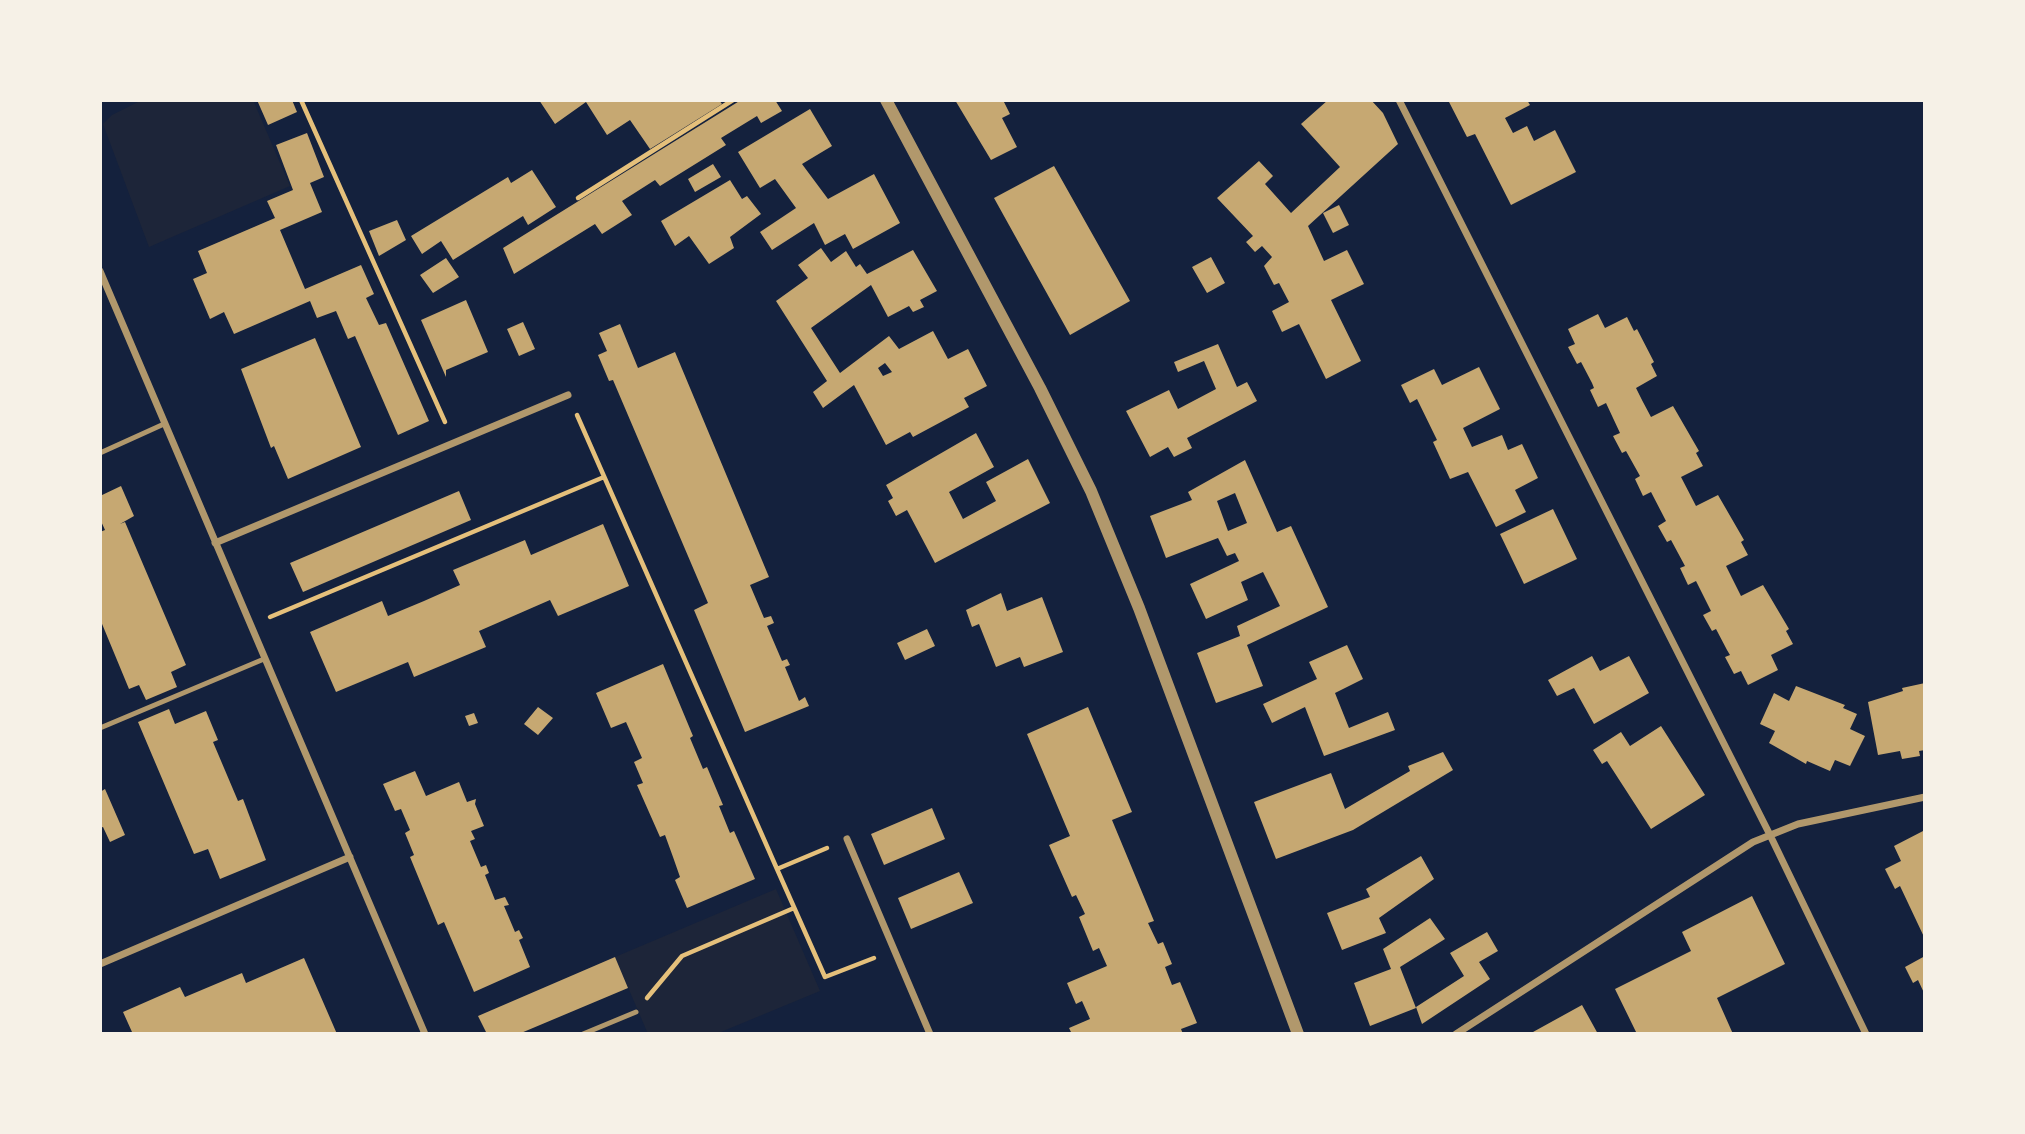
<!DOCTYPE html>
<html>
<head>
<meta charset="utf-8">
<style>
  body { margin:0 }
  #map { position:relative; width:2025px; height:1134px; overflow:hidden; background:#14213d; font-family:Ubuntu,sans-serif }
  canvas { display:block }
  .frame { position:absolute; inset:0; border:102px solid #f6f1e7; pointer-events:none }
</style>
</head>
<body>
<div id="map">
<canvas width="2025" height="1134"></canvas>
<div class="frame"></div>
</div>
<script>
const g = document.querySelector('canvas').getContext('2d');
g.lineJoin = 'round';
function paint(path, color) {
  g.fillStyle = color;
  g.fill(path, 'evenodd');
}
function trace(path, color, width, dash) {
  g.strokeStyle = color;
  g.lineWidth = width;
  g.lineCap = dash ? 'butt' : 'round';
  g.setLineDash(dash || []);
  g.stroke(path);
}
const green = new Path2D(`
  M142 100H253L290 186 149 247 103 124 112 115Z
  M776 889 820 991 716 1034H648L615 957Z`);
const building = new Path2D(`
  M257 100H292L297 112 268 125Z
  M539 100H719L722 104 650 149 630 120 607 135 586 102 555 124Z
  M741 100H775L782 111 761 123 757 116 721 138 726 145 660 186 655 180 622 201 632 215 602 234 595 224 514 274 503 248Z
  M955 100H1003L1010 114 1002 118 1017 147 991 160Z
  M1328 100H1371L1383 113 1398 144 1308 226 1324 261 1347 250 1364 284 1331 300 1361 361 1326 379 1299 324 1282 332 1272 311 1289 302 1279 283 1274 285 1264 266 1272 257 1262 246 1255 252 1246 242 1253 236 1217 198 1259 161 1273 176 1265 184 1291 213 1340 167 1301 124Z
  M1448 100H1527L1530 105 1505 118 1513 133 1527 126 1534 141 1555 130 1576 172 1511 205 1475 134 1467 137Z
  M810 109 832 146 802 164 828 199 874 174 900 223 853 249 845 234 825 245 814 223 772 250 760 232 796 208 775 179 760 188 738 152Z
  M307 133 324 177 310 183 322 212 280 230 305 289 361 265 374 294 366 298 379 325 386 323 429 421 398 435 355 336 348 339 336 311 317 318 310 301 234 334 224 312 210 319 193 279 207 273 198 251 275 218 267 201 293 190 276 145Z
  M713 164 721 177 695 192 688 179Z
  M1054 166 1130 301 1070 335 994 198Z
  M532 170 556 207 528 225 523 216 453 260 441 241 422 254 411 236 508 177 511 183Z
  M730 180 742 199 747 196 761 214 730 237 734 248 709 264 689 236 675 246 661 221Z
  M1339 205 1349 225 1333 233 1323 213Z
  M397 220 406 240 379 256 369 231Z
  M821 248 831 262 846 251 856 267 860 264 867 274 913 250 937 291 920 300 924 307 913 312 909 306 888 317 871 285 811 328 840 373 889 336 899 349 933 331 948 359 968 349 987 386 964 398 969 407 913 437 910 432 886 445 854 385 823 408 813 392 827 381 776 301 808 278 798 265ZM885 363 892 372 883 376 878 368Z
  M1211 257 1225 283 1207 293 1192 267Z
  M446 258 459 277 433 293 420 275Z
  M466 300 488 352 446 370V377L421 320Z
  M1598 314 1605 328 1627 317 1634 331 1637 329 1654 362 1651 364 1657 376 1636 388 1643 402 1651 417 1673 406 1699 451 1696 453 1703 466 1681 477 1696 506 1718 495 1744 540 1741 542 1748 555 1726 566 1741 596 1763 585 1789 629 1786 631 1793 644 1771 655 1778 670 1748 685 1741 671 1734 674 1725 657 1730 655 1727 650 1716 629 1712 631 1703 615 1711 611 1696 581 1688 585 1680 568 1685 566 1671 540 1667 542 1658 526 1666 521 1651 492 1643 496 1635 479 1640 476 1626 451 1622 453 1613 436 1620 433 1606 403 1598 407 1590 390 1594 388 1592 383 1581 362 1577 364 1568 347 1575 344 1568 329Z
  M523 322 535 349 519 356 507 329Z
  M620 324 638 368 675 352 769 577 750 585 764 618 771 616 774 623 767 626 782 661 787 659 790 665 785 667 799 701 805 697 809 706 745 732 694 610 708 603 613 380 609 381 598 355 607 351 599 333Z
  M315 338 361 447 288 479 274 446 271 448 241 369Z
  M1218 344 1237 387 1247 382 1257 401 1187 438 1192 448 1174 457 1168 447 1150 457 1126 411 1169 390 1178 409 1216 389 1204 361 1178 372 1174 362Z
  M1479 367 1500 409 1463 428 1472 447 1502 435 1508 450 1522 444 1538 478 1515 490 1526 512 1496 527 1468 472 1450 479 1433 442 1437 440 1417 399 1410 403 1401 385 1434 369 1442 385Z
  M976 433 994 467 949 492 963 519 996 501 986 482 1028 459 1050 503 935 563 907 510 896 516 888 501 893 498 886 485Z
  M1245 460 1277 532 1291 526 1328 607 1247 645 1263 686 1216 703 1197 653 1240 636 1237 626 1280 606 1263 572 1241 582 1248 600 1206 619 1190 584 1239 561 1235 553 1227 556 1218 538 1166 558 1150 516 1192 500 1188 492ZM1235 493 1247 523 1228 531 1217 501Z
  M121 486 134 516 120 524 125 522 186 665 171 672 177 687 146 700 139 685 129 689 100 619V532L105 530 100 519V496Z
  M459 491 471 520 303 592 290 563Z
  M1553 509 1577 559 1524 584 1500 534Z
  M603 524 629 586 558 616 550 600 479 631 486 647 414 677 408 662 336 692 310 632 382 601 388 616 424 601 460 585 453 570 525 540 531 555Z
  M1001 593 1007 611 1042 597 1063 652 1024 667 1020 657 996 667 979 624 972 627 966 610Z
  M927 629 935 646 905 660 897 643Z
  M1347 645 1363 679 1335 693 1349 728 1388 712 1395 730 1324 756 1305 707 1272 723 1263 704 1317 679 1309 662Z
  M1592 656 1600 671 1629 656 1649 693 1594 724 1574 688 1557 696 1548 680Z
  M663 664 693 736 690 738 703 769 707 767 723 805 719 806 730 833 734 831 755 879 687 908 675 880 680 877 673 857 665 835 660 837 637 785 643 783 634 762 642 758 626 722 611 728 596 693Z
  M1925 683V750L1919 751 1920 756 1902 759 1900 751 1878 755 1868 702 1903 691 1902 688Z
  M1796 686 1845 705 1843 708 1857 714 1850 729 1865 736 1850 766 1835 760 1830 771 1807 761 1806 764 1769 743 1775 731 1760 724 1774 693 1789 701Z
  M538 707 553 718 538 735 524 724Z
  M1088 707 1132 812 1112 820 1154 921 1148 923 1158 944 1163 942 1172 964 1165 967 1172 985 1180 982 1197 1023 1181 1029 1183 1034H1072L1069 1028 1090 1019 1082 1001 1076 1004 1067 983 1107 966 1099 948 1093 951 1079 917 1085 914 1076 895 1072 897 1049 845 1070 836 1027 734Z
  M169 709 175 724 206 711 218 740 213 742 238 801 243 799 266 860 220 879 208 849 194 854 138 722Z
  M474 713 478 723 469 726 465 716Z
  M1661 726 1705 795 1651 829 1607 761 1602 764 1593 750 1621 732 1630 746Z
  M1443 752 1453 770 1353 830 1276 859 1254 802 1331 773 1345 809 1410 771 1408 766Z
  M415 771 426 796 459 782 467 802 476 799 475 804 484 826 471 831 475 839 470 841 481 867 486 865 489 873 485 875 495 900 505 897 509 905 504 906 515 932 519 930 523 938 519 940 530 967 474 992 444 922 438 925 410 857 414 855 405 833 410 830 401 809 395 811 383 784Z
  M105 789 125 835 110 842 103 827 100 828V792Z
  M932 808 945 839 884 865 871 834Z
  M1925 830V939L1900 886 1895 889 1885 869 1901 861 1894 846Z
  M1421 856 1434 879 1379 918 1386 933 1342 950 1327 913 1370 897 1366 889Z
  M959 872 973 903 911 929 898 898Z
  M1752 896 1785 964 1717 998 1733 1034H1637L1615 989 1691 951 1682 932Z
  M1430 918 1445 939 1400 967 1416 1008 1370 1026 1354 983 1391 969 1383 949Z
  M1487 932 1498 951 1479 962 1490 979 1422 1024 1416 1007 1464 976 1450 953Z
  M1925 956V995L1918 980 1913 983 1905 967Z
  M615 957 628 988 521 1033 487 1034 478 1016Z
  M304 958 337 1034H125L132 1032 123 1012 180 987 185 997 242 973 246 983Z
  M1582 1005 1598 1034H1534L1533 1032Z`);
const path = new Path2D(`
  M301 100 445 422
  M578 198 733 100
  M577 415 777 869 827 848
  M270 617 604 477
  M777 869 825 977 874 958
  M647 998 682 956 794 908`);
const service = new Path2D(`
  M100 453 164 424
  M100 728 264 659
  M583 1034 636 1012`);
const minor = new Path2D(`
  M1399 100 1770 835 1866 1034
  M100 271 425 1034
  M215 543 568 395
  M847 839 930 1034
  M100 964 350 857
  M1456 1034 1753 842 1798 824 1925 797`);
const tertiary = new Path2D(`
  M886 100 1040 388 1091 491 1139 608 1298 1034`);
paint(green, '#1d2539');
paint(building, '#c6a872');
trace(path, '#e5c07b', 4.5);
trace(service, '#b1986c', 5);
trace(minor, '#b1986c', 7);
trace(tertiary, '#b1986c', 12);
</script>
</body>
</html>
